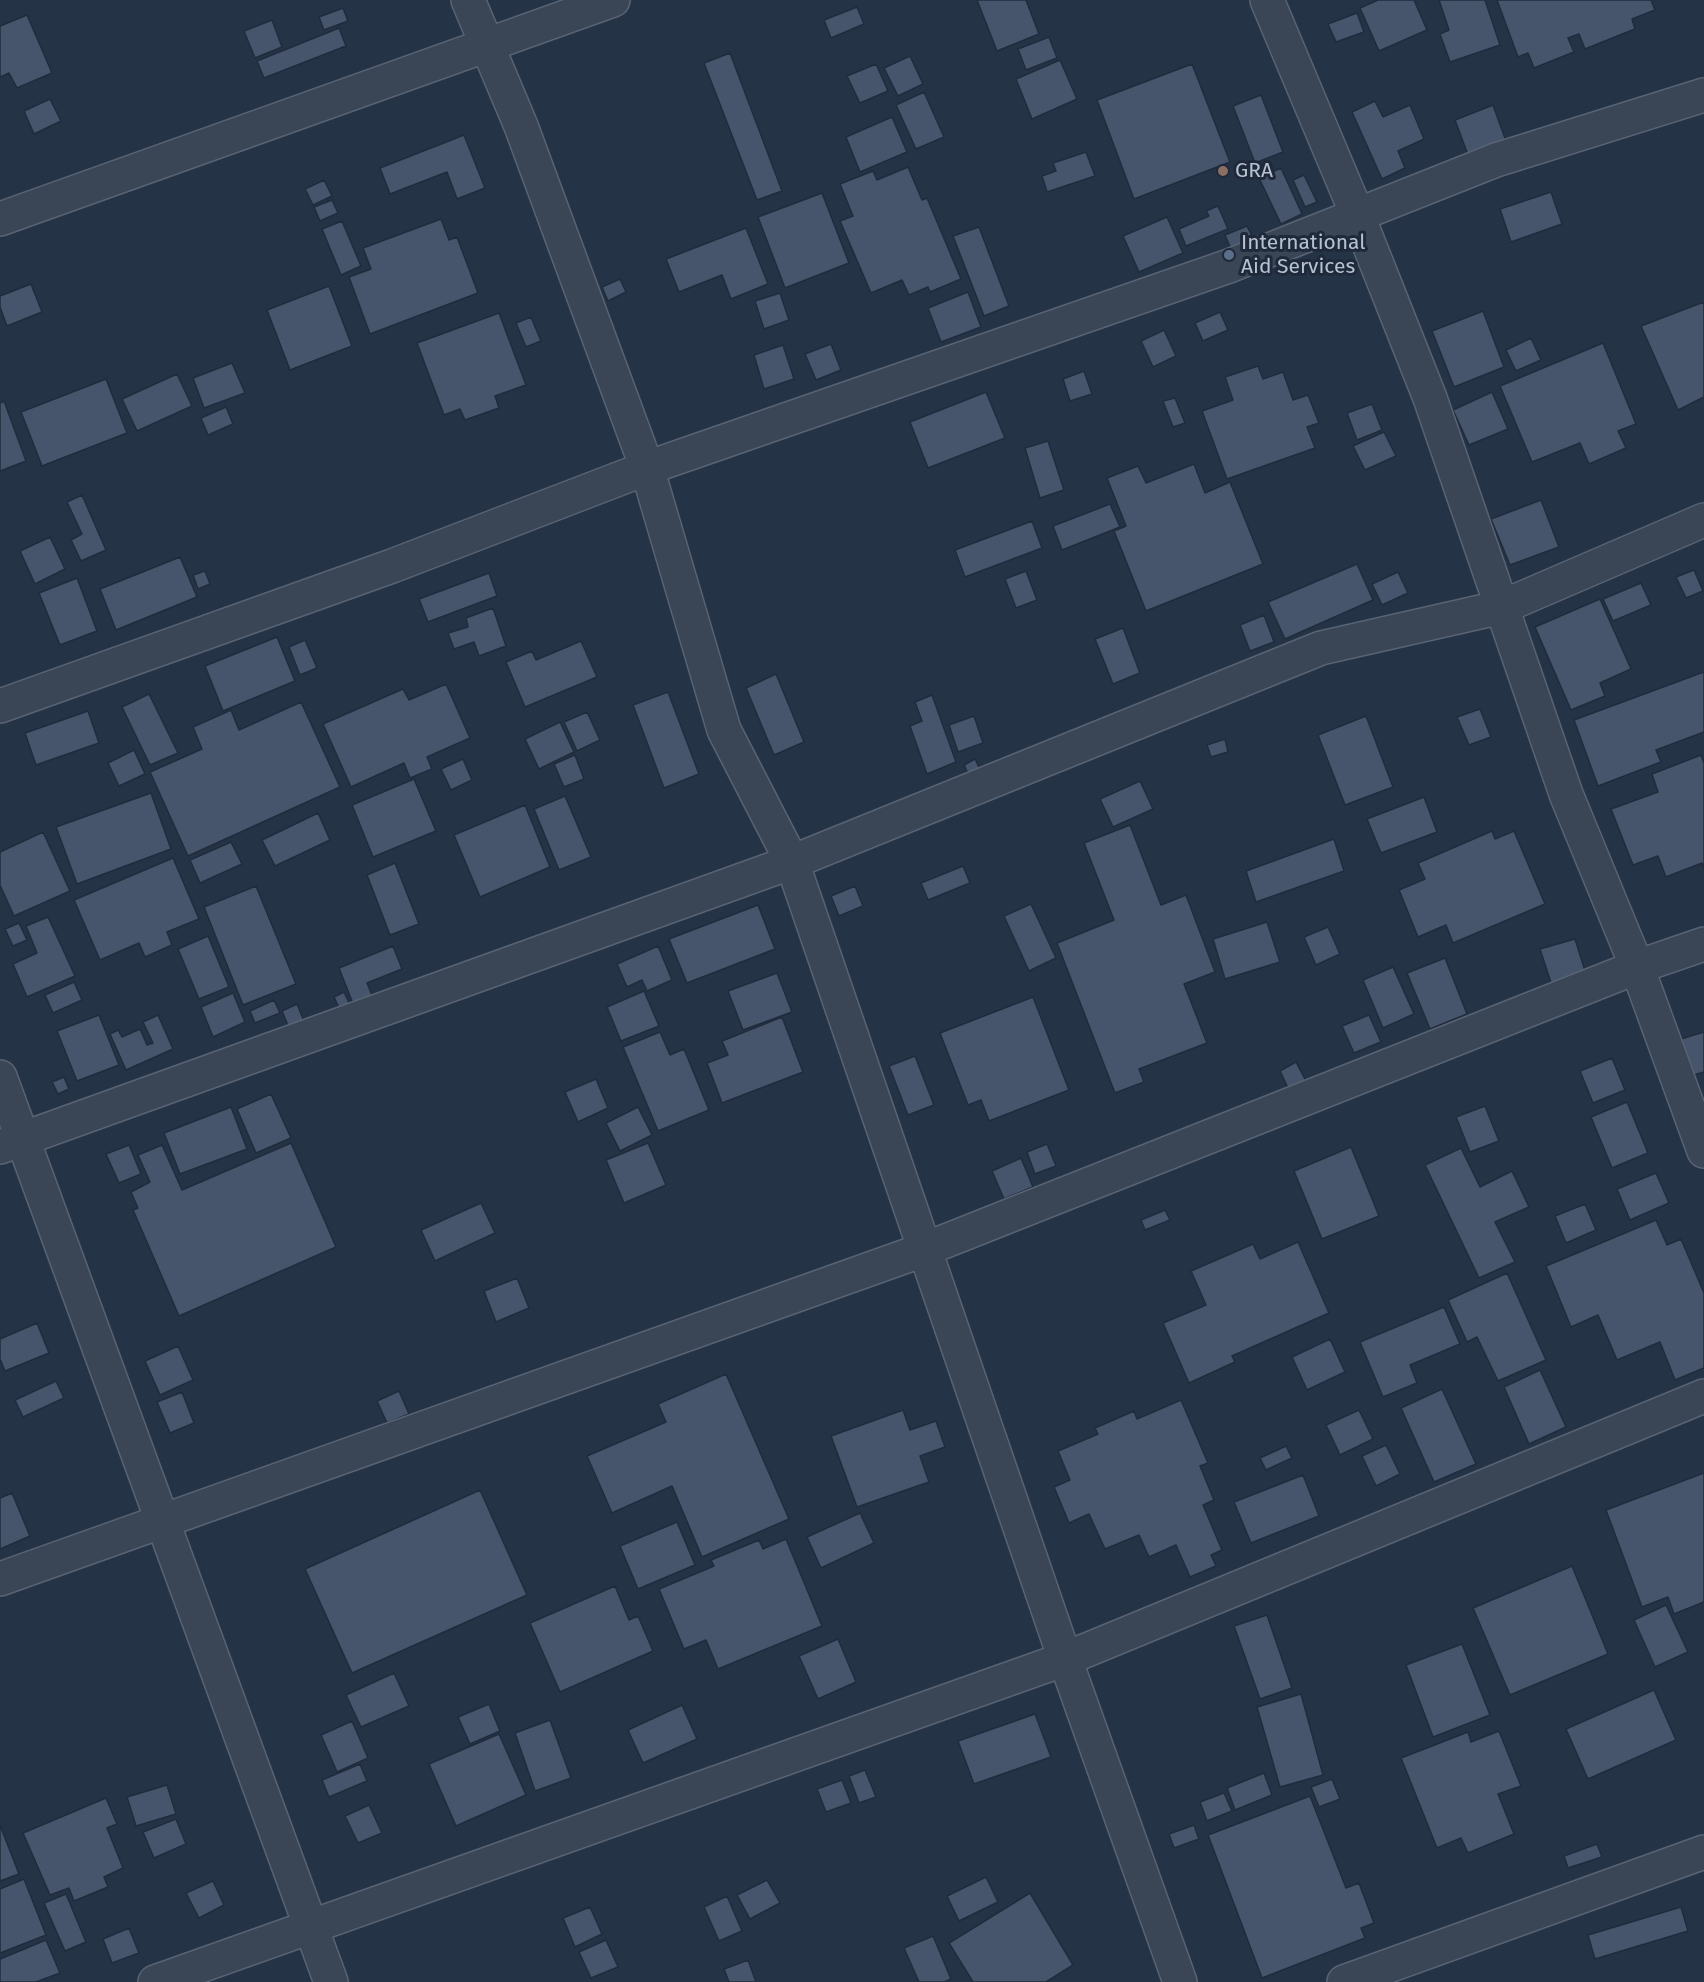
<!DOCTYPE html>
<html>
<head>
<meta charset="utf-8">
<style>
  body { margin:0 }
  canvas { display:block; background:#253347 }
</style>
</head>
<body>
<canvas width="1704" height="1982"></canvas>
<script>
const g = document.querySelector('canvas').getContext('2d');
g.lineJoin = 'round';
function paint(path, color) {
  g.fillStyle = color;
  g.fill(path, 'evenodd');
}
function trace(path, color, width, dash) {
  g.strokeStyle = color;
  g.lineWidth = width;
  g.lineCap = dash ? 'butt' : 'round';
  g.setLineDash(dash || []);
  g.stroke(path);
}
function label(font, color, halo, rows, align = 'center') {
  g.font = font + ' "Fira Sans",sans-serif';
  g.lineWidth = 6;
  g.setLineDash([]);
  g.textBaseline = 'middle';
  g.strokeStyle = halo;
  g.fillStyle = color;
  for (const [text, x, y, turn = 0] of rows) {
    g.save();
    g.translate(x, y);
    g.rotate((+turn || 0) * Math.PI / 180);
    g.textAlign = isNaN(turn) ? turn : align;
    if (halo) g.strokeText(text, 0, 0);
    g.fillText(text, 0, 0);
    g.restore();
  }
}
const building = new Path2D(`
  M977 0H1026L1039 34 997 51Z
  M1378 0H1414L1427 30 1379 51 1360 8Z
  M1439 0H1485L1500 45 1450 62 1440 34 1449 30Z
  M1497 0H1651L1655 10 1632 19 1635 29 1585 49 1579 34 1568 38 1574 52 1534 68 1528 53 1518 57Z
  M857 7 864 24 831 38 824 20Z
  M343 8 348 21 324 30 319 17Z
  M1357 13 1364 32 1336 42 1328 24Z
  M27 15 52 73 17 88 9 73 0 77V26Z
  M272 20 282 47 255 58 244 31Z
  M339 28 346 46 264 78 257 61Z
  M1049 37 1057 58 1026 70 1018 49Z
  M730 53 782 191 757 200 704 63Z
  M910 56 923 84 898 96 884 68Z
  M1060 60 1077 99 1032 119 1016 79Z
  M876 64 888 91 860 103 847 76Z
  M1192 64 1230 162 1134 199 1097 100Z
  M924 92 944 137 916 149 896 105Z
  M1261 95 1283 152 1255 163 1233 106Z
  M50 99 61 121 34 134 24 111Z
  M1375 101 1383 117 1410 105 1424 139 1398 151 1405 168 1382 179 1352 112Z
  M1493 105 1506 141 1468 155 1455 120Z
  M892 117 907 152 860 172 846 137Z
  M464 135 485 188 457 199 447 172 390 194 380 168Z
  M1086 152 1095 176 1047 192 1042 176 1056 171 1053 163Z
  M908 167 922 200 927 198 961 279 930 292 928 287 909 295 902 280 871 293 840 221 853 216 840 184 873 171 877 180Z
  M1281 168 1302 214 1281 224 1259 178Z
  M1304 175 1317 202 1305 207 1293 180Z
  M324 180 332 196 313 205 305 189Z
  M1551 192 1562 224 1511 242 1500 209Z
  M822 193 849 263 785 288 758 217Z
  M332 200 338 213 320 221 314 207Z
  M1218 206 1228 229 1186 246 1179 229 1209 216 1206 211Z
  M1167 217 1183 253 1139 272 1123 236Z
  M441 219 449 240 457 237 478 293 370 334 349 277 371 269 363 248Z
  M342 221 361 266 341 275 322 229Z
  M1247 226 1254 240 1231 249 1225 235Z
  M979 227 1009 306 984 316 953 236Z
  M746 228 768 284 731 299 722 275 679 292 666 259Z
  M620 279 626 292 608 301 602 287Z
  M31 284 42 312 7 326 0 307V296Z
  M329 286 352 346 290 370 267 310Z
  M968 292 981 327 941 342 928 308Z
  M780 293 789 320 764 329 755 301Z
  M1704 302V397L1678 410 1641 326Z
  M1483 311 1504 367 1454 387 1432 331Z
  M1220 312 1228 330 1203 341 1195 323Z
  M499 313 526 385 495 396 499 408 465 420 460 409 444 415 417 343Z
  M531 317 541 341 526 347 516 323Z
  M1164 330 1176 356 1153 367 1141 341Z
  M1531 338 1541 360 1516 371 1506 350Z
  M1603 343 1636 424 1618 431 1626 448 1589 464 1580 443 1532 462 1500 386Z
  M831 344 841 370 816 380 805 354Z
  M783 345 794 379 764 389 754 355Z
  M232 363 245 393 204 408 193 378Z
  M1258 366 1263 379 1283 372 1293 400 1308 395 1319 423 1307 427 1315 448 1227 479 1202 411 1233 400 1225 377Z
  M1084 371 1092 394 1070 401 1063 379Z
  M177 374 192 406 137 431 122 399Z
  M106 379 127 433 42 466 21 412Z
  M986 392 1005 438 928 468 910 422Z
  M1492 392 1508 429 1469 445 1453 410Z
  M1175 398 1185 423 1173 427 1163 401Z
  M4 401 26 461 0 471V403Z
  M1372 404 1382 430 1357 440 1347 413Z
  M226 407 233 424 208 435 201 418Z
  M1384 432 1396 456 1365 470 1353 446Z
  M1048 441 1064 490 1040 498 1025 448Z
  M1194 464 1205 493 1230 482 1263 564 1146 611 1114 531 1126 526 1107 478 1138 466 1146 483Z
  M82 495 106 550 81 561 71 540 82 534 67 502Z
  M1541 500 1559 547 1510 565 1491 519Z
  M1110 504 1120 527 1062 550 1053 526Z
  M1032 521 1042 548 965 577 955 550Z
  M50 537 65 569 35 584 20 551Z
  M180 557 197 597 116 630 100 589Z
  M1357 564 1373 600 1285 639 1268 602Z
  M1694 570 1703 591 1686 598 1676 577Z
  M205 571 210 584 198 589 193 575Z
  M1026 571 1037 600 1016 608 1005 579Z
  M1398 572 1408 593 1382 605 1372 584Z
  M489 573 497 596 428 622 419 599Z
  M77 578 97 631 60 645 39 593Z
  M1641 583 1651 605 1613 621 1603 599Z
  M1600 599 1631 669 1600 683 1605 696 1571 710 1535 627Z
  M493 608 506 646 479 656 474 642 454 649 448 633 468 627 466 618Z
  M1264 615 1274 642 1250 651 1240 625Z
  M1123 628 1140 673 1113 684 1095 639Z
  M277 637 295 681 223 711 205 666Z
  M305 640 317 668 300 675 289 647Z
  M581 641 597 677 525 707 506 662 532 651 536 660Z
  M1704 672V732L1656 750 1661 762 1598 786 1574 720Z
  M776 674 804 742 774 755 746 688Z
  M446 684 470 738 427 757 432 769 410 778 404 763 351 787 323 724 403 689 409 700Z
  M668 692 699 774 664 788 633 705Z
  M149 694 178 753 150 765 122 707Z
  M932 695 956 762 927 774 910 726 922 721 915 702Z
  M301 702 340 787 188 856 150 772 202 749 193 727 231 710 239 730Z
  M1480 709 1491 737 1469 745 1457 717Z
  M88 711 99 743 36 765 25 733Z
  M587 712 600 740 577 751 564 722Z
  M974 716 983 743 958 752 949 725Z
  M1366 716 1393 787 1345 805 1318 735Z
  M560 722 574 752 539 769 525 739Z
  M1225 739 1228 752 1211 757 1207 745Z
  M134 750 145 774 119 786 108 763Z
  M575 755 584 779 564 787 554 764Z
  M1701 755 1704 763V869L1702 863 1666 877 1658 856 1633 865 1611 809 1658 792 1652 774Z
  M463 759 472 780 451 790 441 769Z
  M975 759 984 777 972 782 964 765Z
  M414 779 436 831 373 857 352 805Z
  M1140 781 1153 809 1113 827 1100 799Z
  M151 793 171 849 77 884 56 827Z
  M565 796 591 857 559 870 534 809Z
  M1424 797 1437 832 1381 853 1367 819Z
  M525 805 550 867 480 897 454 835Z
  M318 813 330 840 275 866 262 840Z
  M1130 825 1161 905 1186 895 1215 972 1184 984 1207 1043 1139 1069 1144 1082 1115 1093 1057 943 1114 920 1084 843Z
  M1492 831 1495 839 1514 831 1545 904 1453 943 1446 925 1418 937 1399 890 1425 879 1418 863Z
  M43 832 70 891 14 916 0 885V852Z
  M1334 839 1344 871 1256 902 1246 871Z
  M231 842 242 864 200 883 190 860Z
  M173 858 199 919 167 932 172 945 145 957 139 943 100 960 74 900Z
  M395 863 419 924 390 935 367 875Z
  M963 866 970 883 928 900 921 883Z
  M256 886 296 984 243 1005 204 907Z
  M855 886 863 906 839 916 831 896Z
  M1031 904 1056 958 1029 971 1004 916Z
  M758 905 775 949 687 983 669 939Z
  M48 917 75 976 27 997 13 964 37 953 26 926Z
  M1267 922 1280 962 1225 979 1213 939Z
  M19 923 27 940 13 946 5 929Z
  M1328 927 1340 954 1316 965 1304 937Z
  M208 936 229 987 199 999 178 949Z
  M1575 939 1586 974 1552 986 1540 949Z
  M393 946 402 969 367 983 374 1000 355 1009 339 968Z
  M658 946 672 980 647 991 642 980 627 987 617 964Z
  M1445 958 1467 1014 1430 1029 1407 973Z
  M1393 967 1414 1014 1383 1028 1363 980Z
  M777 973 792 1012 743 1030 728 991Z
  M74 982 82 1000 53 1013 45 995Z
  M644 991 659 1026 621 1041 607 1007Z
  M344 992 350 1005 340 1010 334 997Z
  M233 993 245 1022 213 1037 201 1007Z
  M1033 997 1069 1090 989 1121 981 1100 968 1105 940 1033Z
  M274 1000 280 1013 255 1023 250 1011Z
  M297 1004 304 1021 289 1028 282 1011Z
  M99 1015 119 1065 77 1081 57 1031Z
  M158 1015 173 1049 126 1070 110 1034 118 1030 122 1037 140 1029 147 1045 153 1043 143 1022Z
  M1369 1015 1381 1042 1354 1053 1342 1026Z
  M782 1017 803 1072 722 1103 707 1063 728 1055 722 1041Z
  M660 1032 670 1055 684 1049 709 1110 658 1131 623 1047Z
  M1704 1032V1072L1694 1075 1681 1039Z
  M915 1056 934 1105 908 1115 889 1066Z
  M1612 1058 1625 1090 1593 1103 1580 1071Z
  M1296 1062 1307 1083 1290 1092 1280 1071Z
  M64 1077 69 1089 58 1094 52 1082Z
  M596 1079 608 1108 578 1122 565 1092Z
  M271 1094 291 1138 256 1153 237 1109Z
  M1627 1102 1648 1153 1612 1168 1591 1117Z
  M1485 1106 1499 1141 1470 1152 1456 1117Z
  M231 1107 247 1149 180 1174 164 1133Z
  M638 1107 652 1135 620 1151 606 1123Z
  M291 1143 336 1247 179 1316 133 1210 138 1208 131 1192 150 1182 138 1155 162 1145 182 1190Z
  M648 1143 666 1185 624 1203 606 1160Z
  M1047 1144 1056 1166 1035 1174 1027 1152Z
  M129 1145 141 1174 119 1183 106 1154Z
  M1351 1147 1379 1216 1322 1239 1294 1171Z
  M1461 1148 1480 1187 1512 1171 1529 1207 1495 1222 1515 1262 1479 1278 1425 1165Z
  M1021 1158 1033 1187 1004 1199 992 1171Z
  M1656 1173 1669 1203 1630 1220 1617 1189Z
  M481 1203 495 1233 435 1261 421 1230Z
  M1585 1204 1596 1230 1566 1243 1555 1216Z
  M1165 1210 1170 1220 1145 1230 1141 1220Z
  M1656 1220 1667 1245 1681 1239 1704 1293V1368L1675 1380 1660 1342 1617 1360 1598 1315 1571 1327 1546 1266Z
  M1298 1242 1329 1313 1232 1356 1235 1362 1189 1383 1163 1323 1206 1305 1191 1271 1253 1244 1260 1259Z
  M1507 1273 1546 1360 1498 1381 1477 1337 1467 1342 1448 1300Z
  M517 1278 529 1308 496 1322 484 1291Z
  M1444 1307 1460 1344 1410 1365 1417 1383 1383 1397 1360 1342Z
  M37 1323 49 1353 5 1371 0 1359V1339Z
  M1330 1339 1345 1372 1307 1390 1292 1357Z
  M178 1346 193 1380 160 1395 145 1361Z
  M1540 1370 1566 1427 1529 1444 1504 1387Z
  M726 1374 789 1519 702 1557 672 1486 612 1513 587 1456 666 1422 658 1404Z
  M56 1381 64 1398 23 1417 15 1400Z
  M1442 1389 1476 1464 1434 1482 1401 1408Z
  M399 1391 409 1414 387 1423 377 1401Z
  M182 1392 194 1423 170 1433 157 1402Z
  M1181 1400 1208 1463 1200 1466 1214 1500 1203 1505 1222 1550 1211 1555 1216 1566 1190 1577 1176 1545 1149 1557 1139 1535 1105 1549 1089 1514 1069 1523 1054 1487 1070 1480 1058 1451 1098 1434 1095 1428 1134 1411 1137 1419Z
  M903 1410 910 1430 936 1421 945 1447 920 1456 929 1482 857 1507 831 1436Z
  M1359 1410 1373 1439 1340 1455 1326 1425Z
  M1386 1445 1400 1474 1376 1486 1362 1456Z
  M1286 1446 1292 1458 1266 1470 1260 1458Z
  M1704 1473V1602L1674 1614 1668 1597 1642 1607 1606 1510Z
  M1303 1475 1319 1516 1251 1543 1234 1502Z
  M480 1490 527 1595 352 1673 305 1569Z
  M12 1493 30 1536 0 1549V1498Z
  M860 1513 874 1543 821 1568 807 1537Z
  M677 1522 695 1565 638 1589 620 1546Z
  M786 1539 822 1626 718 1669 706 1640 684 1649 659 1589 714 1566 711 1560 759 1540 763 1549Z
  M1572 1566 1608 1654 1510 1695 1473 1608Z
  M615 1586 629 1620 638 1616 653 1651 560 1692 530 1623Z
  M1666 1605 1688 1652 1655 1667 1634 1620Z
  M1267 1615 1292 1688 1260 1699 1234 1626Z
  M838 1639 856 1682 818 1699 799 1656Z
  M1462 1644 1490 1715 1433 1737 1406 1665Z
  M394 1673 409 1706 361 1727 346 1695Z
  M1654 1690 1676 1740 1588 1779 1566 1729Z
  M1301 1694 1323 1775 1280 1787 1257 1707Z
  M489 1704 500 1731 470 1744 458 1717Z
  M682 1705 697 1739 643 1763 628 1730Z
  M1035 1714 1051 1757 974 1784 958 1741Z
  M550 1720 571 1778 535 1791 515 1733Z
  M352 1721 368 1758 337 1772 321 1735Z
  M1499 1731 1521 1786 1498 1794 1514 1834 1468 1853 1461 1838 1437 1848 1401 1758 1468 1732 1471 1742Z
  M499 1734 526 1795 456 1826 429 1764Z
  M360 1764 367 1781 329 1797 322 1780Z
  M865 1770 876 1797 859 1803 849 1776Z
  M1264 1773 1272 1795 1235 1810 1227 1788Z
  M1332 1779 1340 1799 1319 1807 1311 1787Z
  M842 1780 851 1803 826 1812 817 1789Z
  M167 1785 176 1814 136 1826 127 1797Z
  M1224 1793 1232 1811 1207 1821 1200 1802Z
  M1310 1796 1346 1888 1359 1883 1374 1923 1361 1928 1365 1938 1262 1978 1208 1835Z
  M106 1798 117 1824 107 1828 123 1868 104 1877 108 1887 74 1901 69 1888 50 1895 23 1833Z
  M369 1805 382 1833 358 1843 345 1816Z
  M176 1819 186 1844 154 1858 143 1832Z
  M0 1825 19 1874 0 1881Z
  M1194 1825 1199 1839 1174 1848 1169 1834Z
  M1597 1844 1602 1857 1568 1868 1564 1856Z
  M986 1877 998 1902 959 1921 947 1896Z
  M24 1879 46 1935 0 1953V1889Z
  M767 1880 780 1903 750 1919 737 1895Z
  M213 1881 224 1905 199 1918 186 1893Z
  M1030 1893 1073 1965 1046 1982H973L949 1943Z
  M66 1894 86 1942 65 1951 44 1903Z
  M727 1896 742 1931 719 1941 704 1907Z
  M590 1907 602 1934 575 1947 563 1918Z
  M1681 1907 1688 1931 1595 1959 1588 1935Z
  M129 1928 139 1953 112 1963 103 1939Z
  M933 1936 951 1979 944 1982H919L904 1948Z
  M46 1940 60 1973 36 1982H0V1959Z
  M606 1940 618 1967 591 1978 579 1952Z
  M748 1960 756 1982H729L724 1969Z`);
const minor = new Path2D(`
  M468 0 521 126 647 468 724 730 792 862 1065 1659 1180 1982
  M1267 0 1357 214 1430 398 1566 794 1637 967 1704 1151
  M0 219 613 0
  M0 706 392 566 647 468 1229 266 1496 160 1704 95
  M0 1077 331 1982
  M0 1147 792 862 1321 648 1502 607 1704 520
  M0 1579 923 1250 1637 967 1704 944
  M155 1982 1065 1659 1704 1396
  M1344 1982 1704 1852`);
const markers = [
  [1223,171,6,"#8d6e63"],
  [1229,255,6,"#5c6f8a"]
];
const poiNames = [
  ["GRA",1235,171],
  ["International",1241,243],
  ["Aid Services",1241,267]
];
paint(building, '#46556b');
trace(building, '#202c3d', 1.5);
trace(minor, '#586373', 36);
trace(minor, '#3a4556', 33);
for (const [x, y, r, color] of markers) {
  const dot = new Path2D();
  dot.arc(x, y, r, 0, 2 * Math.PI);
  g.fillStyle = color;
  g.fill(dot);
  trace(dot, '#1e2a3b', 2);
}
label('21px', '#b8c1cf', '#1e2a3b', poiNames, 'left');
</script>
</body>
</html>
